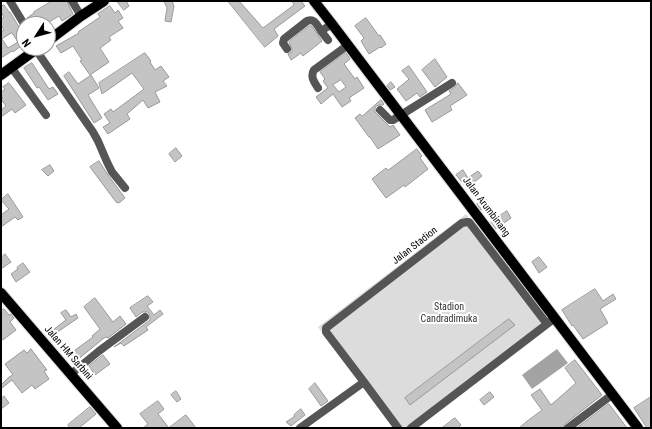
<!DOCTYPE html>
<html>
<head>
<meta charset="utf-8">
<style>
  body { margin:0 }
  #map { position:relative; width:652px; height:429px; overflow:hidden; background:#fff; font-family:"Roboto Condensed",sans-serif }
  canvas { display:block }
  .frame { position:absolute; inset:0; border:2px solid #000; pointer-events:none }
  .north { position:absolute; left:16px; top:16px; width:40px; height:40px; box-sizing:border-box; background:#fff; border:1px solid #999; border-radius:50%; rotate:234deg; font-size:11px; font-weight:700; line-height:16px; text-align:center; color:#000 }
  .north::after { content:''; display:block; margin:auto; width:14px; height:18px; background:#000; clip-path:polygon(50% 0,100% 100%,50% 72%,0 100%) }
</style>
</head>
<body>
<div id="map">
<canvas width="652" height="429"></canvas>
<div class="frame"></div>
<div class="north">N</div>
</div>
<script>
const g = document.querySelector('canvas').getContext('2d');
g.lineJoin = 'round';
function paint(path, color) {
  g.fillStyle = color;
  g.fill(path, 'evenodd');
}
function trace(path, color, width, dash) {
  g.strokeStyle = color;
  g.lineWidth = width;
  g.lineCap = dash ? 'butt' : 'round';
  g.setLineDash(dash || []);
  g.stroke(path);
}
function label(font, color, halo, rows, align = 'center') {
  g.font = font + ' "Roboto Condensed",sans-serif';
  g.lineWidth = 4;
  g.setLineDash([]);
  g.textBaseline = 'middle';
  g.strokeStyle = halo;
  g.fillStyle = color;
  for (const [text, x, y, turn = 0] of rows) {
    g.save();
    g.translate(x, y);
    g.rotate((+turn || 0) * Math.PI / 180);
    g.textAlign = isNaN(turn) ? turn : align;
    if (halo) g.strokeText(text, 0, 0);
    g.fillText(text, 0, 0);
    g.restore();
  }
}
const green = new Path2D(`
  M466 214 550 325 407 428H393L318 327Z`);
const water = new Path2D(`
  M557 349 568 363 532 389 522 375Z`);
const building = new Path2D(`
  M52 1H67L73 14 62 21 59 16 49 22 50 24H29L27 18 34 13V12Z
  M117 1H126L129 6 124 10Z
  M164 1H172L174 6 171 22 165 21 167 8Z
  M228 1H239L263 28 294 5 292 1H301L305 6 274 29 278 36 265 47Z
  M4 5 10 13V12L19 27 23 30 24 29V50L21 46 13 52 12 51 1 58V32L4 30 1 25V19L4 17 1 12V7ZM12 33 18 42 8 48 2 39Z
  M110 6 115 13 118 10 123 18 118 21 123 28 109 37 111 40 100 48 109 62 90 75 80 61 82 60 73 46 61 53 56 46 79 33 78 32 100 17 98 14Z
  M366 18 379 36 380 35 386 44 381 48 380 47 369 54 361 41 364 38 355 26Z
  M309 26H312L322 41 303 56 301 53 291 60 288 54 292 52V49L289 42Z
  M145 53 151 61 150 62 155 70 161 66 169 77 163 81 167 86 155 92 160 102 148 108 143 100 127 114 130 119 108 134 103 127 110 123 104 114 111 109 113 112 144 89 132 73 102 94 99 83Z
  M346 53 350 59 344 64 355 79 357 77 364 88 349 98 351 101 342 107 333 94 321 104 316 97 328 88 323 81 325 79 320 72ZM341 80 346 87 339 92 333 85Z
  M435 59 447 77 435 87 422 70Z
  M32 63 49 89 53 87 58 94 48 100 39 87 37 88 24 68Z
  M409 66 427 92 420 97 417 93 406 101 397 89 408 80 409 79 402 71Z
  M69 72 78 84 91 75 99 88 88 95 102 118 94 123 64 76Z
  M391 82 395 87 390 90 387 86Z
  M9 83 26 105 15 113 12 109 1 117V110L6 106 1 99 3 98 1 96V92L5 89 3 87Z
  M458 83 467 95 450 106 452 110 432 122 425 110 451 94 449 91 455 87Z
  M381 100 384 104 383 105H379L376 106 375 108V112L390 127 393 125 400 135 378 149 370 137H369L355 118 360 114 362 116Z
  M176 148 182 156 175 162 169 154Z
  M417 149 422 156 420 158 428 169 405 187 404 185 386 198 372 179 386 168 388 170Z
  M99 161 108 175 125 198 119 203 116 202 90 167Z
  M50 165 54 171 48 176 42 170Z
  M463 170 468 178 478 171 482 176 472 184 473 185 468 189 456 175Z
  M8 194 23 217 18 220 15 217 1 227V215L9 209 1 200Z
  M486 199 489 205 481 210 477 204Z
  M507 211 511 218 496 229 491 222Z
  M5 254 11 262 1 269V258Z
  M539 257 547 267 539 273 532 262Z
  M23 263 30 272 16 282 11 274 18 269 17 268Z
  M595 289 603 301 613 294 616 299 600 309 608 323 583 339 573 325 572 326 562 310Z
  M148 296 153 302 147 306 154 315 160 310 163 314 146 327 148 330 124 346 121 343 114 347 150 320V316L148 312H142L136 317 130 308Z
  M95 298 113 322 120 316 126 324 108 338 107 337 104 338 76 361 71 353 93 337 92 336 100 329 84 307Z
  M4 309 9 315 11 314 14 318 10 322 16 330 3 340 1 337V311Z
  M66 310 71 317 76 314 78 318 56 333 53 330 66 320 61 313Z
  M509 319 515 325 410 405 405 398Z
  M31 349 47 370 44 371 49 379 35 389 32 385 22 393 12 380 2 388 1 385 9 377 13 375 5 364 24 350 27 353Z
  M103 355 110 364 95 375 89 366Z
  M575 360 602 395 565 424 563 428H519L526 422 542 410 531 395 540 389 551 405 576 383 565 368Z
  M315 383 328 401 321 406 309 389Z
  M176 391 181 399 177 402 171 395Z
  M490 392 494 397 484 405 480 400Z
  M4 396 9 403 1 409V399Z
  M651 397V428H647L634 408Z
  M158 401 164 409 158 414 169 428H143L148 424 140 414Z
  M609 404 627 428H577Z
  M90 407 96 414 79 428H70L68 425Z
  M301 409 305 415 291 426 286 422 295 416 294 415Z
  M186 415 196 428H169Z
  M455 418 461 425 458 428H442Z`);
const minor = new Path2D(`
  M10 1 24 24
  M72 1 81 16
  M328 40 321 31 332 24
  M287 49 283 43 284 39 307 21C315 18 317 25 321 31
  M36 50 93 132 98 141 107 162 112 172 125 188
  M11 67 46 115
  M318 88C314 82 310 76 314 70L348 45
  M380 110 390 120H393L452 83
  M71 374 99 351 145 317
  M364 382 326 332V328L462 223 467 222H469L547 324
  M300 428 364 382 398 428
  M411 428 551 321
  M568 428 613 394`);
const major = new Path2D(`
  M314 1 332 24 638 428
  M48 41 81 16 104 1
  M1 75 38 48
  M1 293 117 428`);
const streetNames = [
  ["Jalan Arumbinang",486,207,53],
  ["Jalan Stadion",415,246,-38],
  ["Jalan HM Sarbini",68,353,49]
];
const parkNames = [
  ["Stadion",449,307],
  ["Candradimuka",449,319]
];
paint(green, '#dcdcdc');
paint(water, '#a3a3a3');
paint(building, '#c4c4c4');
trace(building, '#999', 1);
trace(major, '#dbdbdb', 12);
trace(minor, '#555', 8);
trace(major, '#000', 10);
label('10px', '#000', '#fff', streetNames);
label('10px', '#333', '#fff', parkNames);
</script>
</body>
</html>
